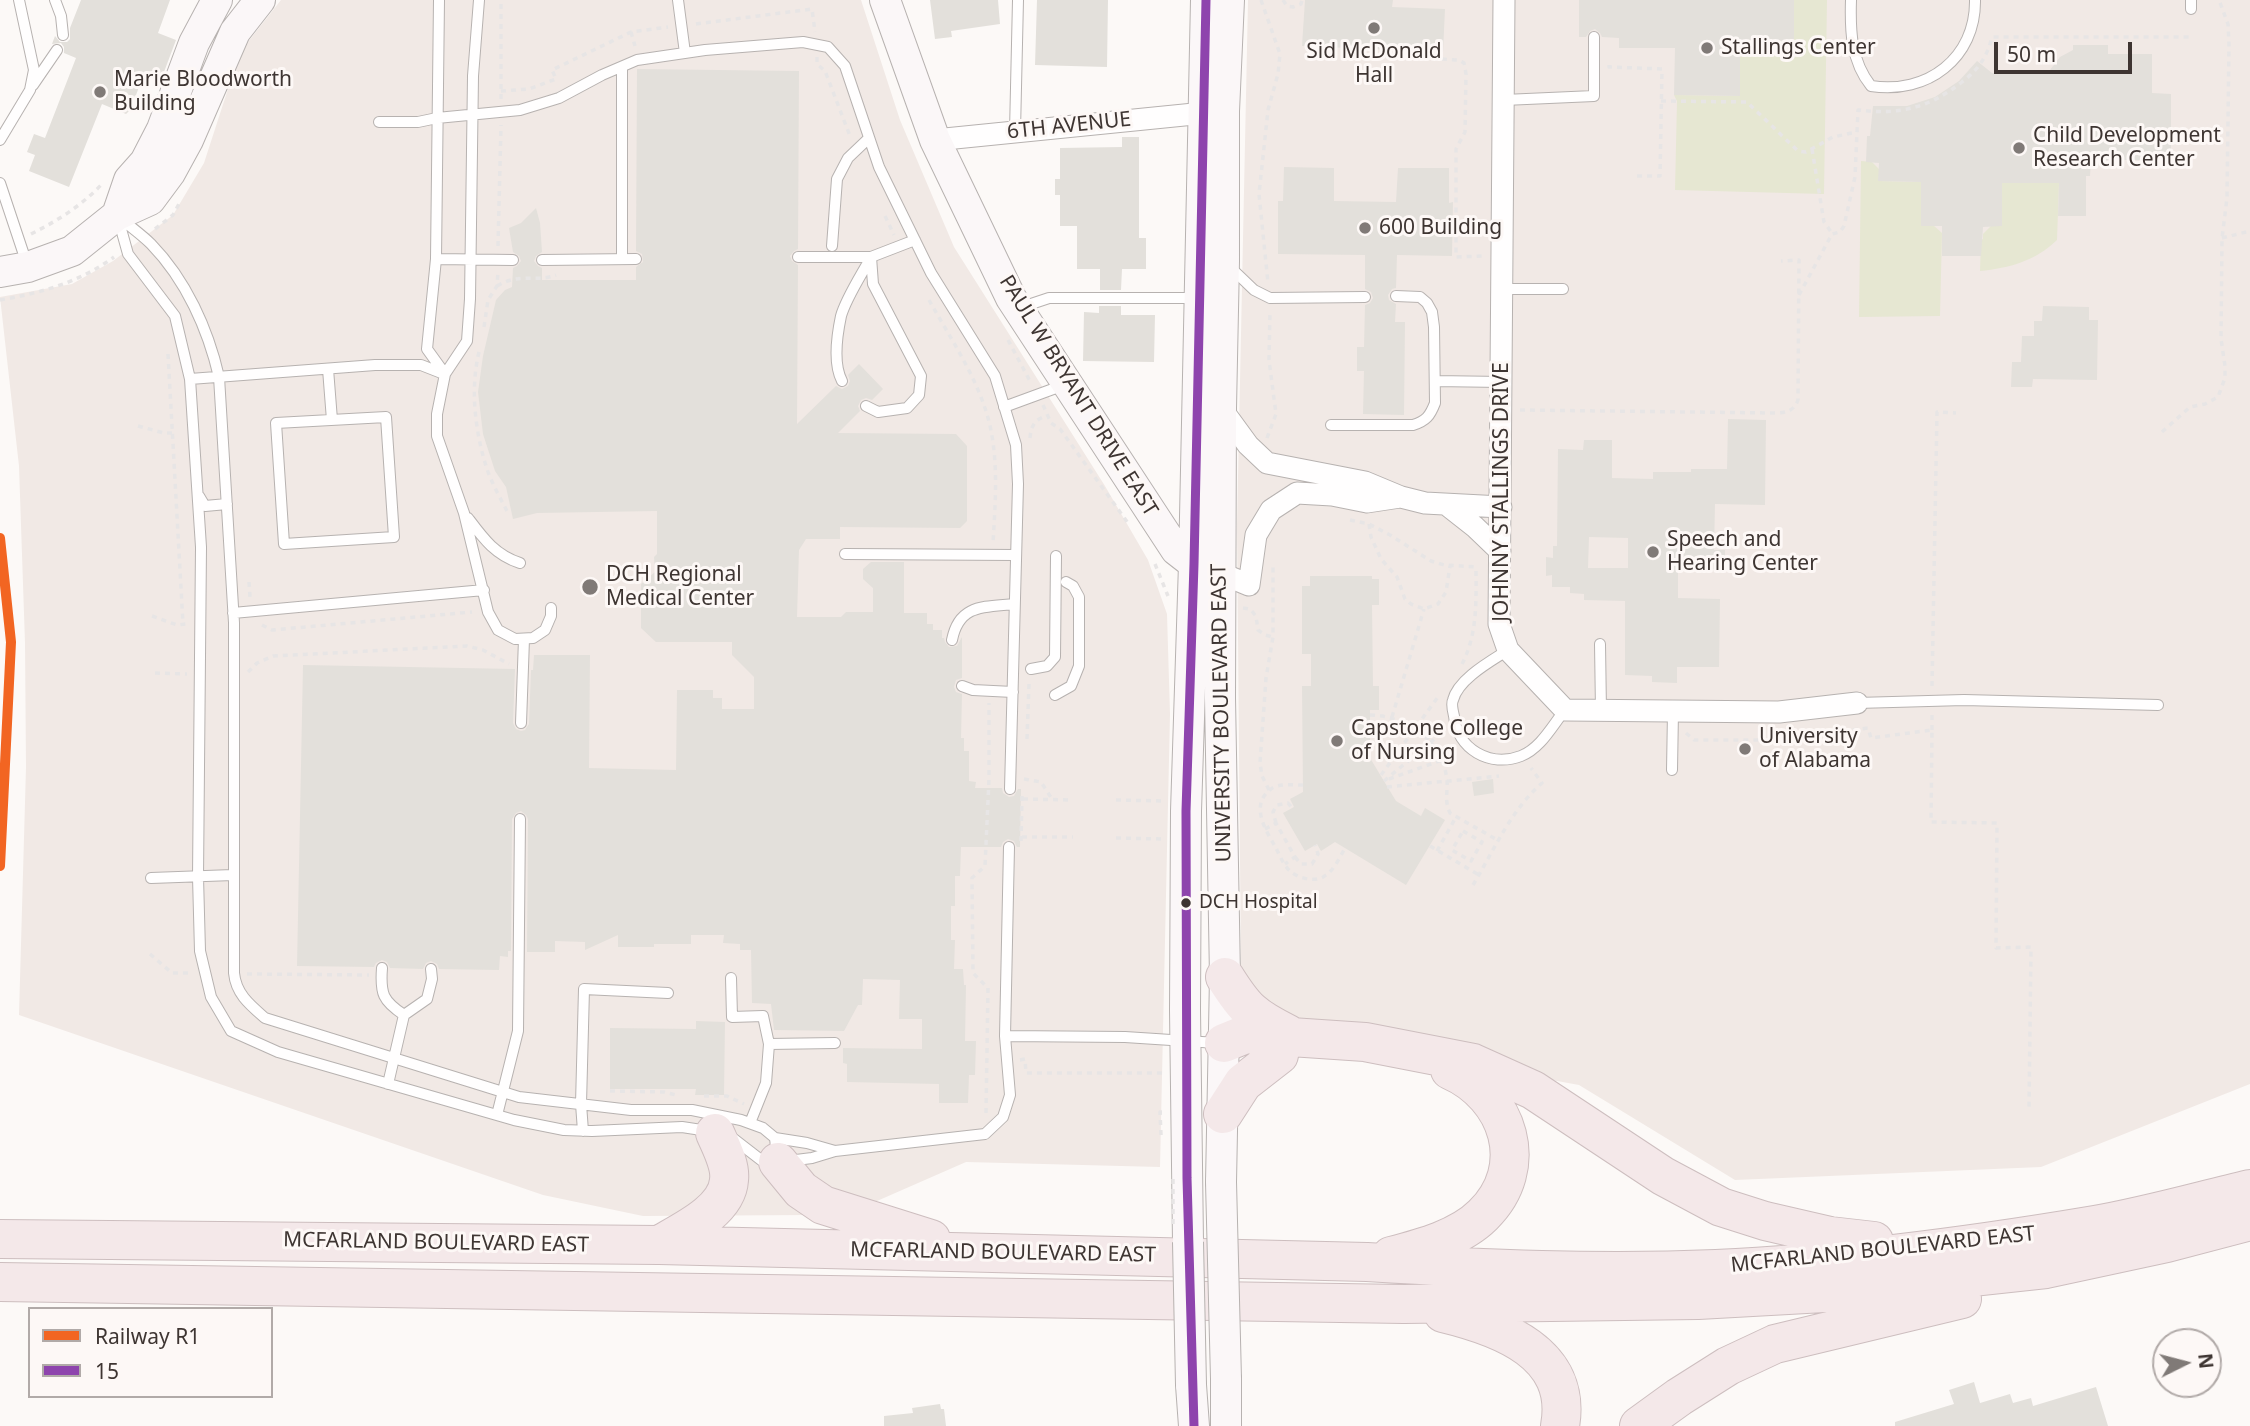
<!DOCTYPE html>
<html>
<head>
<meta charset="utf-8">
<style>
  body { margin:0 }
  #map { position:relative; width:2250px; height:1426px; overflow:hidden; background:#fcf9f7; font-family:"Noto Sans",sans-serif }
  canvas { display:block }
  .legend { position:absolute; left:28px; top:1307px; width:245px; height:91px; box-sizing:border-box; background:#fdf8f6; border:2px solid #b1aaa8; margin:0; padding:9px 12px; list-style:none; font-size:21px; color:#3e3532 }
  .legend li { display:flex; align-items:center; gap:14px; height:35px }
  .legend b { width:35px; border:2px solid #b1aaa8 }
  .north { position:absolute; left:2152px; top:1328px; width:70px; height:70px; box-sizing:border-box; background:#fdf8f6; border:2px solid #b1aaa8; border-radius:50%; rotate:84deg; font-size:19px; font-weight:700; line-height:28px; text-align:center; color:#3e3532 }
  .north::after { content:''; display:block; margin:auto; width:24px; height:32px; background:#807a77; clip-path:polygon(50% 0,100% 100%,50% 72%,0 100%) }
  .scale { position:absolute; left:1994px; top:42px; width:138px; height:32px; box-sizing:border-box; border:4px solid #3e3532; border-top:0; padding-left:9px; font-size:21px; line-height:24px; white-space:nowrap; color:#3e3532; -webkit-text-stroke:5px #fdf8f6; paint-order:stroke }
</style>
</head>
<body>
<div id="map">
<canvas width="2250" height="1426"></canvas>
<ul class="legend">
<li><b style="height:9px;background:#f26522"></b>Railway R1</li>
<li><b style="height:9px;background:#8e44ad"></b>15</li>
</ul>
<div class="north">N</div>
<div class="scale">50 m</div>
</div>
<script>
const g = document.querySelector('canvas').getContext('2d');
g.lineJoin = 'round';
function paint(path, color) {
  g.fillStyle = color;
  g.fill(path, 'evenodd');
}
function trace(path, color, width, dash) {
  g.strokeStyle = color;
  g.lineWidth = width;
  g.lineCap = dash ? 'butt' : 'round';
  g.setLineDash(dash || []);
  g.stroke(path);
}
function label(font, color, halo, rows, align = 'center') {
  g.font = font + ' "Noto Sans",sans-serif';
  g.lineWidth = 6;
  g.setLineDash([]);
  g.textBaseline = 'middle';
  g.strokeStyle = halo;
  g.fillStyle = color;
  for (const [text, x, y, turn = 0] of rows) {
    g.save();
    g.translate(x, y);
    g.rotate((+turn || 0) * Math.PI / 180);
    g.textAlign = isNaN(turn) ? turn : align;
    if (halo) g.strokeText(text, 0, 0);
    g.fillText(text, 0, 0);
    g.restore();
  }
}
const built = new Path2D(`
  M281 0H861L900 120 954 247 1105 486 1148 560 1167 614 1170 714 1160 1167 966 1162 877 1201 810 1215 643 1216 543 1195 19 1015 26 767 25 643 19 466 0 297 72 284 113 261 173 215 204 163 240 52Z
  M1248 0H2250V1084L2041 1167 1735 1180 1579 1085 1366 1046 1273 1016 1241 973 1237 525Z`);
const green = new Path2D(`
  M1794 0H1827L1824 194 1675 190 1677 101 1674 95 1739 96 1740 40 1794 41Z
  M1861 161 1872 162 1879 169V181L1921 182 1934 226 1942 233 1940 316 1859 317Z
  M2002 183H2059L2057 240C2035 261 2010 268 1980 271L1981 240 1983 239V234L1991 226H2002Z`);
const building = new Path2D(`
  M81 0H170L158 33 176 40 161 80 144 73 131 109 126 114 102 104 69 187 29 171 35 155 27 152 34 134 45 138 76 58 64 53V47L61 43 52 44 55 36 60 42H67L70 39V28Z
  M930 0H998L1000 24 951 31 952 37 935 39Z
  M1037 0H1108L1107 67 1035 65Z
  M1305 0H1393L1392 7 1445 9 1443 52 1302 46Z
  M1579 0H1794V41L1740 40V96L1674 95 1675 48H1619V38L1602 37 1600 33 1595 29 1590 31 1586 37H1579Z
  M2073 45H2108V54H2152V93L2171 94V160H2091L2090 176H2086V216H2058L2059 183H2002V226L1983 227 1981 256H1942V226H1921V182L1878 181 1879 163 1866 162 1867 136H1870L1873 106H1907L1935 97 1959 81 1977 61 1992 73H2028V70H2050L2060 57 2073 50Z
  M637 69 799 71 798 249 794 251 790 256 792 261 798 265 797 424 836 386 842 389 848 386 850 381 848 375 859 364 883 389 872 400 866 398 861 400 858 406 860 411 838 433 956 434 967 446V521L960 528 840 527V539H806L799 550 797 617H841L846 612H873V588L863 579V569L871 562H904V613H927V624H933V630H942V638H944L945 642 949 647 957 646 962 637V678L956 680 954 687 956 692 962 694 961 738H964V751H969V781L976 782 975 788H1002L1003 793 1009 797 1014 796 1018 789H1021L1020 847H1017L1014 841 1008 839 1003 842 1001 847H961L960 876H955V906H951V940H955L954 969H963L964 985H966L965 1041H976L975 1075H969L968 1103H939V1084L847 1082V1064L843 1063V1048L922 1049V1019H899L900 980 863 979 862 1005H858L844 1031 774 1030 771 1004 752 1003 751 950H740V944L723 943 724 935H691V944H654V947H618V935L585 950V942L555 941V952H527L528 819 526 815 521 811 516 813 512 819 511 951H508V957L500 956 499 970 439 969 437 964 431 961 426 963 423 969 390 968 387 962 382 960 376 963 374 967 297 966 303 665 515 669 513 723 516 729 521 731 525 730 529 724 531 670H533L534 655H590L589 768 676 770 677 690H713V698H722V709H754V677L732 655V642H656L641 628V584L655 572 654 557 657 554V511L537 513 513 519 506 487 495 471 483 434 478 392 483 356 496 300 505 290 512 287 513 268 517 266 521 261 519 256 513 252 509 228 521 223 536 208 540 223 542 252 536 256 534 261 538 266 542 268V280H636V267L643 262 642 254 636 251Z
  M1122 137H1139V238H1146V269H1122L1121 290H1100V269H1077V226H1060V195H1055V179H1060V148L1122 147Z
  M1284 167 1334 168V201L1396 202 1398 168H1449V203L1453 202 1452 256 1397 255 1396 288 1392 289 1388 295 1389 300 1396 304 1395 322H1405L1404 415 1363 414 1364 371H1357V347H1364L1365 305 1370 303 1373 298 1371 292 1365 289V255L1278 254V201H1283Z
  M1099 306H1121V315H1155L1154 362 1083 361 1084 312 1099 313Z
  M2043 306 2089 307V320H2098L2097 380 2033 379 2032 387H2011L2012 362H2021L2022 336H2034V321H2042Z
  M1728 419 1766 420 1765 505 1715 504 1714 550H1725V569H1678V598L1720 599 1719 667H1677V683L1652 682V676L1625 675V601L1584 600V594L1570 593V587H1552V575L1546 576V557L1553 558V546H1557L1558 449 1583 450 1584 440H1612V478L1653 479V472H1691V469H1727ZM1589 537 1628 538V568H1588Z
  M1310 576H1372V579H1379V605H1372L1373 686H1379V710H1370V758L1396 801 1421 816 1425 808 1445 820 1406 885 1335 842 1321 851 1317 844 1305 851 1283 813 1294 807 1290 799 1303 792 1302 686H1311V654H1302V586H1310Z
  M1493 779 1494 793 1474 796 1472 782Z
  M696 1021 725 1022 724 1095H695L696 1089H610V1028L696 1029Z
  M1974 1382 1980 1403 2010 1394 2013 1403 2031 1398 2033 1406 2096 1387 2108 1426H1895V1422L1954 1404 1949 1390Z
  M940 1404 941 1409H944L946 1426H884V1416L913 1413 912 1408Z`);
const path = new Path2D(`
  M1261 0 1280 54 1278 74 1268 110 1259 194 1268 283
  M1283 0 1287 6 1293 7 1301 4 1302 0
  M696 24 812 9 815 32
  M631 32 635 46
  M1362 55 1459 60 1464 63 1466 74 1465 132 1456 149V257L1483 256
  M817 57V64L825 71 850 136
  M1609 65V67L1662 69 1660 176H1635
  M501 91 529 89 556 79 552 70 631 32 668 27
  M501 99V0
  M1661 101 1747 102 1798 151 1806 152 1833 137 1857 132
  M1812 149 1824 222 1832 233
  M885 216 894 235
  M155 229 173 215 180 202
  M31 234C57 221 81 206 101 185
  M2222 238 2250 231
  M498 246 501 125
  M497 286C520 272 536 283 556 275
  M1799 295 1832 234 1840 232 1844 226 1855 177 1858 110C1900 115 1929 108 1962 82 1978 70 1987 57 1992 37H2191
  M0 300C41 293 80 282 114 257
  M929 300C953 343 984 387 992 436 998 471 995 508 993 543
  M484 327 488 300 497 286 498 272
  M1008 340 1031 383
  M479 352C470 389 475 432 487 469 492 484 501 499 508 513
  M168 354 183 624
  M1043 405 1051 423 1060 429 1128 523
  M1520 410 1775 413C1786 413 1794 411 1798 400L1799 260 1781 261
  M138 426 164 433H172
  M2162 432 2190 407 2205 404 2218 397 2225 378V366L2221 339 2222 238 2227 198 2229 44 2228 24 2219 0
  M1030 438C1031 426 1035 418 1048 416
  M1267 438 1276 414 1269 360 1270 311
  M1350 520 1369 524 1390 535 1431 561 1444 565 1478 567
  M1369 524 1371 537 1381 559 1397 577 1405 599 1411 604 1424 609 1438 604 1446 592 1450 566
  M1155 564 1168 596
  M249 582 250 597
  M1243 608 1250 609 1256 616 1258 630 1265 635 1273 637
  M152 616 177 625 186 624
  M262 625 272 630 472 612
  M1462 664C1478 633 1476 600 1476 567
  M248 672 257 663 273 656 467 646 483 650 509 664
  M155 673 187 674
  M1932 686 1937 412 1956 413
  M1370 715C1408 716 1442 740 1447 780 1448 792 1444 801 1450 813L1499 841
  M1932 715V730
  M1392 717 1424 609
  M1686 733 1694 740H1772L1868 728 1871 738 1932 730 1931 822 1997 823 1996 948 2031 947 2029 1110
  M1027 739 1029 684
  M1381 775 1438 697
  M1024 779 1041 782 1052 799
  M1389 779 1456 755
  M1384 781 1443 732
  M1303 785C1293 785 1279 783 1271 789 1249 805 1266 831 1276 848 1280 856 1284 866 1290 871 1299 879 1317 883 1326 875 1334 870 1340 857 1345 848
  M1387 787 1499 776
  M1269 790 1262 776 1260 763 1266 678 1273 637V566
  M1023 799 1073 800
  M1116 800 1165 801
  M1276 823 1273 812 1277 805 1288 803 1292 808
  M1265 829 1276 823 1295 857 1285 864
  M1463 831 1482 842 1471 861 1452 850Z
  M1022 837H1073
  M1116 838 1162 839
  M1021 841 1022 796
  M1430 846 1479 875
  M1437 851 1456 817
  M1295 857 1301 864H1312L1318 854 1315 845
  M1473 885C1494 850 1511 810 1542 783L1531 768
  M150 954 172 973H190
  M247 974 369 975
  M1020 1060 1025 1059 1026 1073H1164
  M610 1091 664 1092 676 1095
  M704 1096H727L744 1104
  M986 1113 988 988 973 973 972 878 985 866 989 779V703
  M1161 1135 1160 1112H1164`);
const lane = new Path2D(`
  M55 0 61 16 63 35
  M439 0 436 259 427 349 445 374
  M479 0 473 76 470 299 467 341 445 374 437 414V436L464 513 488 612 498 630 515 639 533 638 545 630 551 616V608
  M678 0 685 53
  M1851 0C1850 31 1851 61 1871 86 1927 95 1976 58 1975 0
  M2191 9V0
  M622 67V259
  M33 85 57 50
  M1504 100 1594 96V37
  M379 122H418L437 118 520 110 559 98 602 75 637 60 705 50 803 42 828 47 845 66 879 167 931 273 995 376 1016 445 1018 484 1010 789
  M1015 131 1018 0
  M0 140 30 90 34 70 19 0
  M0 183 27 264
  M118 216C129 226 141 234 151 244 186 280 208 329 219 377L234 623V973C236 994 250 1005 265 1018L519 1097 631 1110H692L741 1120 763 1128 775 1138 777 1156
  M118 218 128 254 175 316 190 379 201 547 198 877 200 951 211 997 231 1031 278 1052 514 1120 564 1130 592 1131 682 1127 708 1131
  M832 246 837 179 848 158 869 138
  M798 257H871L915 240
  M436 259 513 260
  M542 260 636 259
  M1229 266 1254 290 1270 298 1365 297
  M1502 289H1563
  M1019 308 1049 298H1197
  M328 369 332 420
  M190 379 375 365H421L444 374
  M842 381C833 364 837 335 841 316 846 298 862 274 871 257L873 284 921 376 919 395 907 408 878 412 866 406
  M1435 381 1502 382
  M1004 407 1064 385
  M386 417 394 537 284 544 276 423Z
  M1331 425H1413C1426 421 1430 416 1435 403L1434 327 1432 312 1427 303 1420 297 1396 296
  M199 496 205 506 227 504
  M468 518C483 538 495 555 520 563
  M845 554 1016 555
  M233 613 484 590
  M952 640C959 604 984 607 1014 604
  M1600 644 1601 711
  M1508 650C1491 661 1458 679 1453 700 1451 704 1453 712 1454 716 1457 749 1490 768 1521 756 1541 748 1552 726 1565 710
  M1031 669 1047 666 1055 657 1056 556
  M962 686 973 690 1013 692
  M1055 695 1071 686 1079 666V597L1073 586 1066 582
  M1857 703 1964 700 2158 705
  M521 723 524 639
  M1672 770 1673 712
  M151 878 233 875
  M382 968C380 994 383 1001 404 1015
  M731 978 732 1017 763 1016 769 1044 766 1083 750 1123
  M1005 1036 1125 1037 1217 1043
  M769 1044 835 1043
  M388 1084 404 1015 427 999 432 979 431 969
  M497 1115 518 1031 520 819
  M583 1131 581 1104 584 989 668 993
  M730 1136 761 1160 772 1161
  M775 1138 807 1143 835 1151
  M788 1161 812 1158 835 1151 985 1134 1003 1117 1010 1095 1005 1036 1009 847`);
const street = new Path2D(`
  M1504 0 1499 624 1508 650 1565 710 1779 712 1857 703
  M935 140 1204 113
  M1221 408 1248 445 1267 463 1365 482 1401 497 1425 503 1501 507
  M1447 505 1475 527 1500 551
  M1220 573 1249 585 1256 535 1271 510 1297 493 1332 495 1367 502 1400 497`);
const secondary = new Path2D(`
  M885 0 935 140 1011 298 1176 550 1194 564 1207 568
  M117 215 129 180 145 162 162 129 194 43 217 0
  M0 272 28 267 72 251 117 215 150 200 170 173 188 140 235 32 260 0
  M1221 1182 1225 977 1220 698 1221 408 1224 261V111L1229 0
  M1188 1242 1185 1010 1186 811 1194 564 1206 0
  M1226 1379V1426
  M1191 1385 1194 1426`);
const highway = new Path2D(`
  M1225 977C1245 1009 1253 1017 1288 1034
  M1224 1043 1246 1034 1365 1042 1473 1063 1533 1090 1663 1176 1721 1207 1765 1221 1830 1236 1874 1241
  M1223 1114 1243 1083 1279 1055
  M778 1162 801 1190 823 1205 931 1239
  M0 1239 659 1245 1367 1262C1483 1269 1600 1274 1716 1269 1843 1263 1970 1246 2095 1225 2147 1216 2199 1201 2250 1189
  M659 1245C683 1231 727 1211 729 1180 731 1165 721 1147 715 1133
  M1391 1256C1422 1248 1460 1238 1483 1215 1532 1167 1509 1096 1450 1070
  M0 1282 1404 1304 1698 1300 1824 1293 2046 1269 2167 1243 2250 1221
  M1443 1313C1501 1327 1573 1353 1560 1426
  M1639 1426 1679 1397 1728 1366 1775 1344 1962 1299`);
const pathBridge = new Path2D(`
  M1173 1224V1177`);
const secondaryBridge = new Path2D(`
  M1221 1182 1226 1379
  M1188 1242 1191 1385`);
const bus1 = new Path2D(`
  M1194 1426 1187 1178 1186 811 1194 564 1206 0`);
const rail1 = new Path2D(`
  M0 538 11 642 0 866`);
const markers = [
  [1374,28,7,"#807a77"],
  [1707,48,7,"#807a77"],
  [100,92,7,"#807a77"],
  [2019,148,7,"#807a77"],
  [1365,228,7,"#807a77"],
  [1653,552,7,"#807a77"],
  [590,587,9,"#807a77"],
  [1337,741,7,"#807a77"],
  [1745,749,7,"#807a77"],
  [1186,903,6,"#3e3532"]
];
const busNames = [
  ["DCH Hospital",1199,903]
];
const poiNames = [
  ["Stallings Center",1721,48],
  ["Sid McDonald",1374,52,"center"],
  ["Hall",1374,76,"center"],
  ["Marie Bloodworth",114,80],
  ["Building",114,104],
  ["Child Development",2033,136],
  ["Research Center",2033,160],
  ["600 Building",1379,228],
  ["Speech and",1667,540],
  ["Hearing Center",1667,564],
  ["DCH Regional",606,575],
  ["Medical Center",606,599],
  ["Capstone College",1351,729],
  ["of Nursing",1351,753],
  ["University",1759,737],
  ["of Alabama",1759,761]
];
const streetNames = [
  ["6TH AVENUE",1069,126,-6],
  ["PAUL W BRYANT DRIVE EAST",1078,396,58],
  ["JOHNNY STALLINGS DRIVE",1502,492,-90],
  ["UNIVERSITY BOULEVARD EAST",1222,713,-91],
  ["MCFARLAND BOULEVARD EAST",436,1243,1],
  ["MCFARLAND BOULEVARD EAST",1883,1250,-6],
  ["MCFARLAND BOULEVARD EAST",1003,1253,1]
];
paint(built, '#f1e9e5');
paint(green, '#e6e7d2');
paint(building, '#e3e0db');
trace(lane, '#b7b2b0', 12);
trace(street, '#b7b2b0', 23);
trace(secondary, '#b7b2b0', 32);
trace(highway, '#cdbebf', 40);
trace(path, '#e7e5e5', 3.5, [5, 5]);
trace(lane, '#fffefe', 10);
trace(street, '#fffefe', 21);
trace(secondary, '#fbf7f8', 30);
trace(highway, '#f4e8e9', 38);
trace(secondaryBridge, '#b7b2b0', 32, []);
trace(pathBridge, '#e7e5e5', 3.5, [5, 5]);
trace(secondaryBridge, '#fbf7f8', 30);
trace(bus1, '#8e44ad', 9);
trace(rail1, '#f26522', 10);
for (const [x, y, r, color] of markers) {
  const dot = new Path2D();
  dot.arc(x, y, r, 0, 2 * Math.PI);
  g.fillStyle = color;
  g.fill(dot);
  trace(dot, '#fdf8f6', 2.5);
}
label('19px', '#3e3532', '#fdf8f6', busNames, 'left');
label('21px', '#3e3532', '#fdf8f6', poiNames, 'left');
label('21px', '#3e3532', '#fdf8f6', streetNames);
</script>
</body>
</html>
